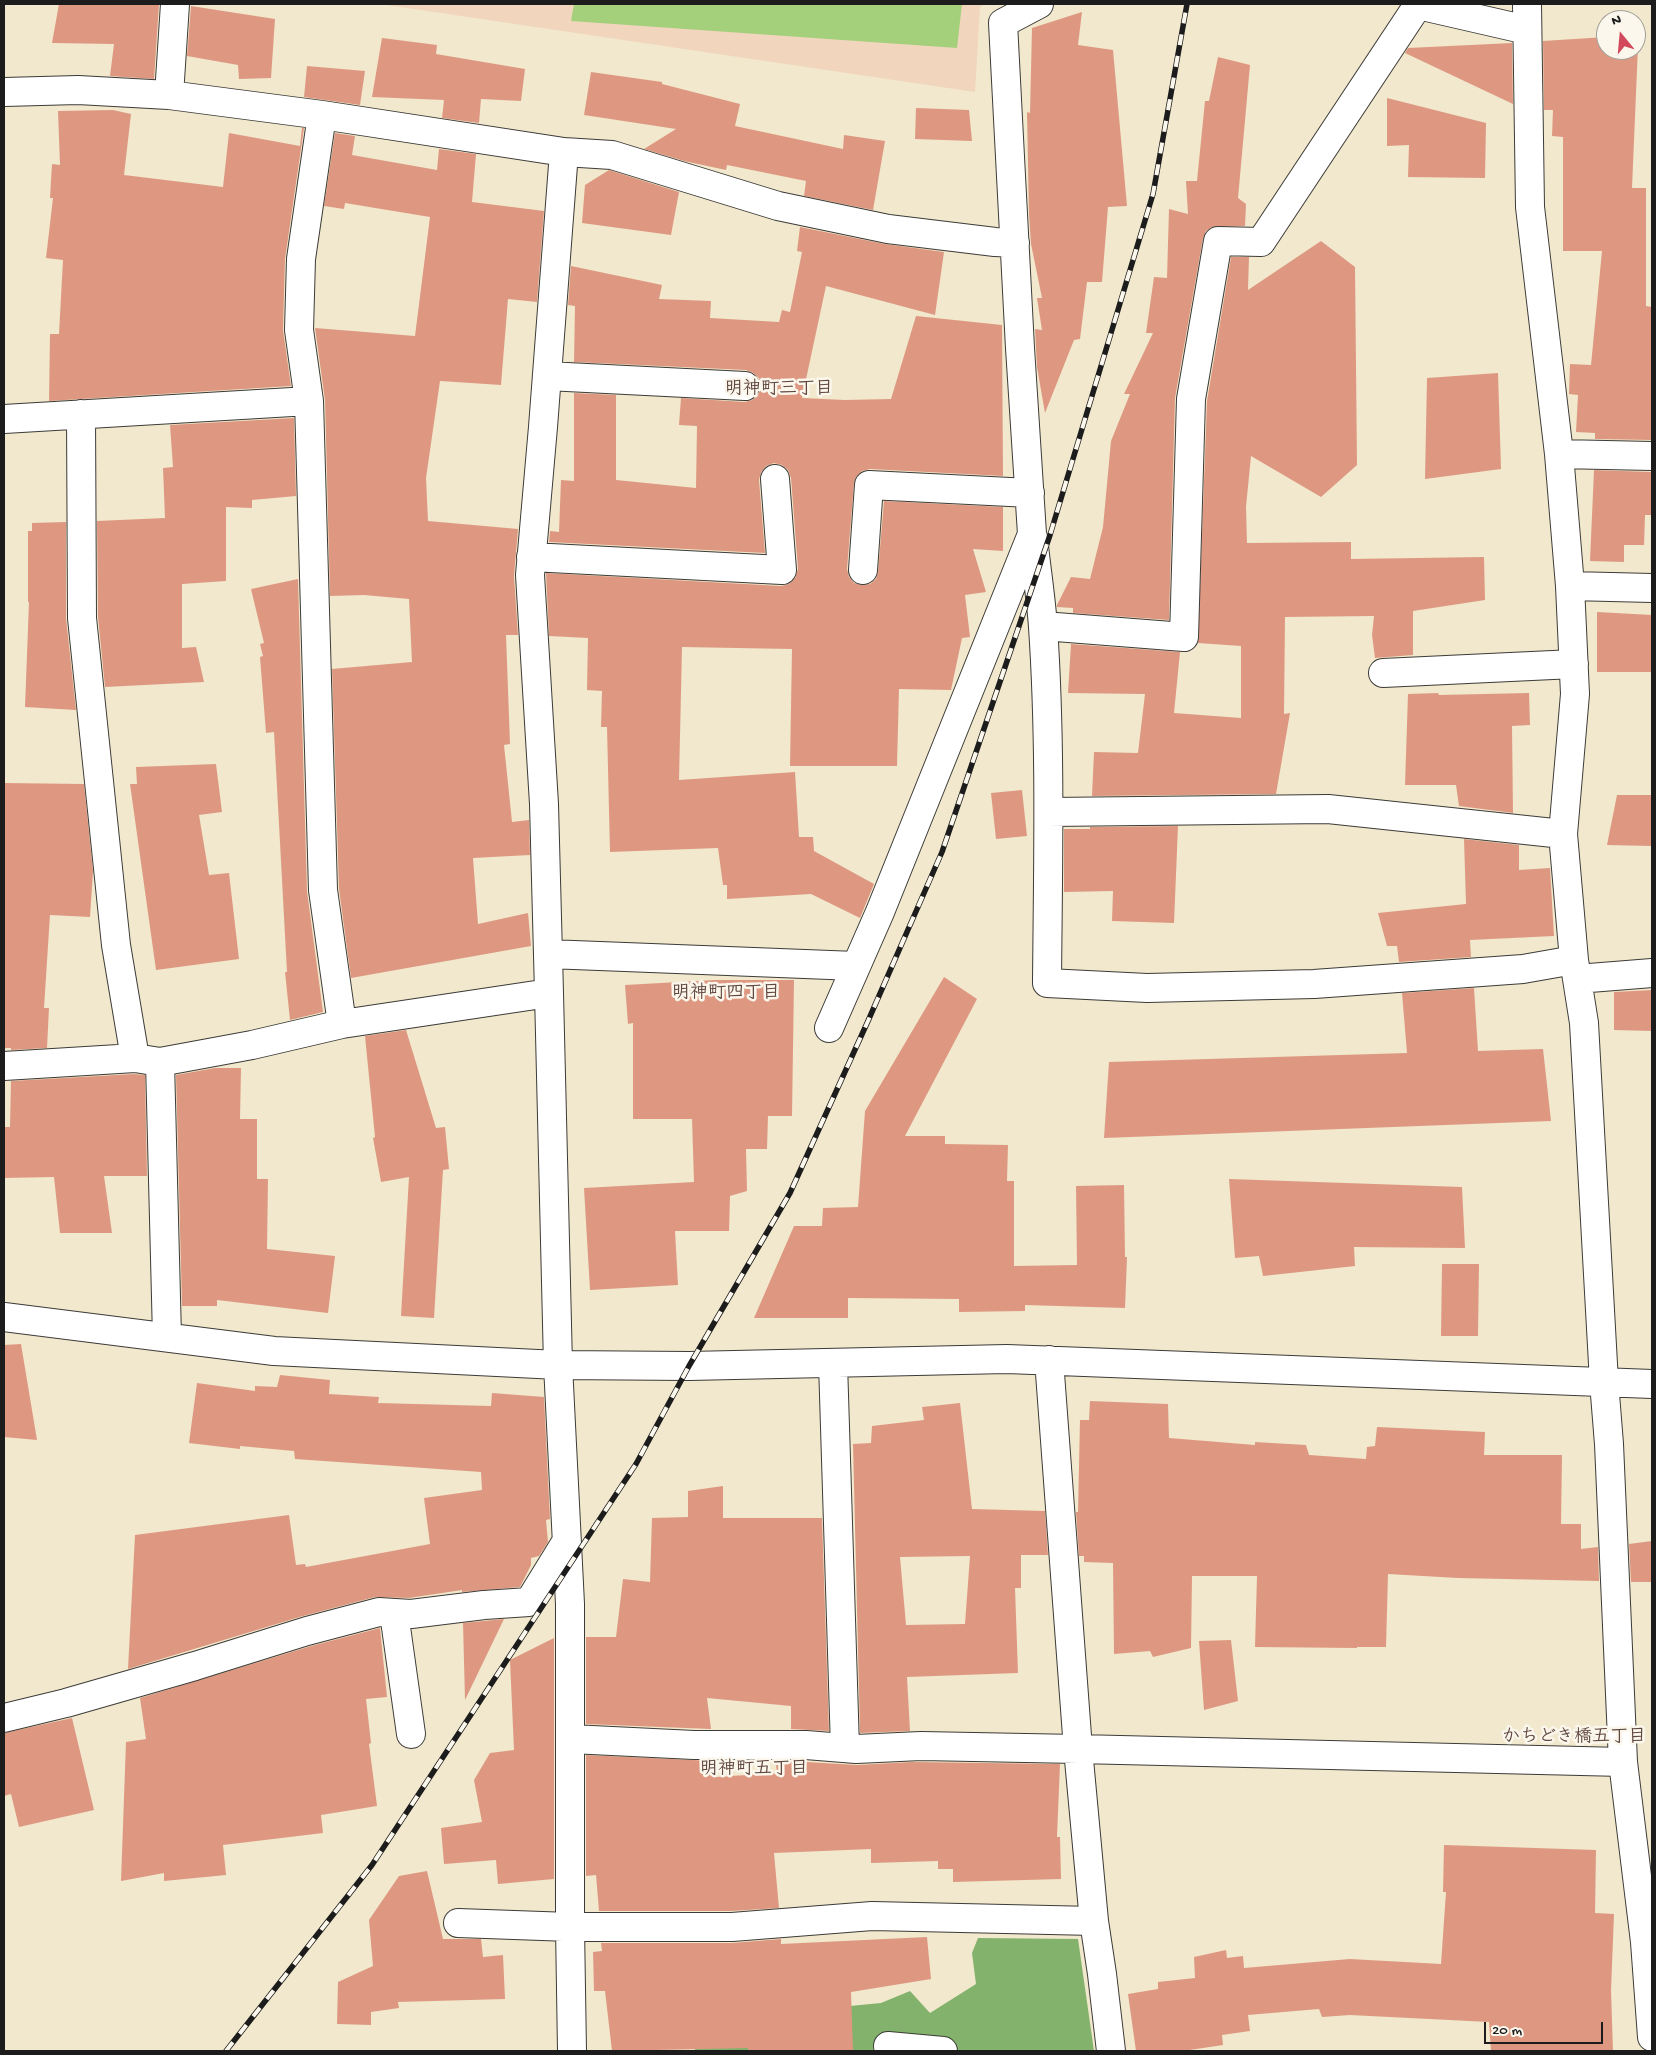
<!DOCTYPE html>
<html>
<head>
<meta charset="utf-8">
<style>
  body { margin:0 }
  #map { position:relative; width:1656px; height:2055px; overflow:hidden; background:#f1e8cd; font-family:"Gochi Hand",sans-serif }
  canvas { display:block }
  .frame { position:absolute; inset:0; border:5px solid #1c1c1c; pointer-events:none }
  .north { position:absolute; left:1596px; top:10px; width:50px; height:50px; box-sizing:border-box; background:#fbf7ec; border:1px solid #a29f99; border-radius:50%; rotate:343deg; font-size:14px; font-weight:700; line-height:20px; text-align:center; color:#1c1c1c }
  .north::after { content:''; display:block; margin:auto; width:18px; height:22px; background:#d1495b; clip-path:polygon(50% 0,100% 100%,50% 72%,0 100%) }
  .scale { position:absolute; left:1484px; top:2022px; width:119px; height:22px; box-sizing:border-box; border:2px solid #1c1c1c; border-top:0; padding-left:6px; font-size:15px; line-height:18px; white-space:nowrap; color:#1c1c1c; -webkit-text-stroke:4px #fbf7ec; paint-order:stroke }
</style>
</head>
<body>
<div id="map">
<canvas width="1656" height="2055"></canvas>
<div class="frame"></div>
<div class="north">N</div>
<div class="scale">20 m</div>
</div>
<script>
const g = document.querySelector('canvas').getContext('2d');
g.lineJoin = 'round';
function paint(path, color) {
  g.fillStyle = color;
  g.fill(path, 'evenodd');
}
function trace(path, color, width, dash) {
  g.strokeStyle = color;
  g.lineWidth = width;
  g.lineCap = dash ? 'butt' : 'round';
  g.setLineDash(dash || []);
  g.stroke(path);
}
function label(font, color, halo, rows, align = 'center') {
  g.font = font + ' "Gochi Hand","Klee One",sans-serif';
  g.lineWidth = 5;
  g.setLineDash([]);
  g.textBaseline = 'middle';
  g.strokeStyle = halo;
  g.fillStyle = color;
  for (const [text, x, y, turn = 0] of rows) {
    g.save();
    g.translate(x, y);
    g.rotate((+turn || 0) * Math.PI / 180);
    g.textAlign = isNaN(turn) ? turn : align;
    if (halo) g.strokeText(text, 0, 0);
    g.fillText(text, 0, 0);
    g.restore();
  }
}
const built = new Path2D(`
  M380 4H984L980 7 975 92Z`);
const green = new Path2D(`
  M574 4H962L957 48 571 21Z`);
const forest = new Path2D(`
  M978 1938 1078 1939 1094 2051H694L722 1999 798 2011 881 2003 910 1991 930 2013 976 1984 972 1953Z`);
const building = new Path2D(`
  M59 4H159L154 79 110 76 114 44 52 43Z
  M191 6 275 19 271 78 239 79 238 65 187 56Z
  M1082 12 1078 45 1113 50 1127 206 1108 207 1102 282H1087L1080 339 1074 340 1045 413 1037 367 1035 329 1042 330 1037 298H1042L1031 244 1029 214 1027 112 1030 113 1032 28Z
  M1606 37V50H1636V45L1638 46 1632 188H1646V306L1652 307V440L1595 439V433L1576 432 1578 395 1569 394 1570 364 1591 365 1602 251H1563V137L1552 136 1553 110H1544L1543 41Z
  M382 38 437 45 436 54 525 69 521 101 481 99 479 123 442 118 444 100 372 97Z
  M1512 43 1513 104 1405 53 1408 48Z
  M1218 57 1250 65 1238 198 1246 204 1245 226 1212 227 1206 231 1203 238 1175 398 1169 620 1073 613V608L1057 607V605L1071 577 1090 579 1103 527 1111 441 1130 394H1124L1153 333H1146L1154 277 1167 278 1169 209 1188 214 1186 181H1197L1205 101H1209Z
  M307 66 365 71 360 105 304 97Z
  M591 72 662 82V84L740 104 735 126 843 149 844 135 885 141 873 210 804 196 806 181 727 165 726 170 684 161 644 149 676 129 584 115Z
  M1387 98 1486 123 1485 178 1408 177 1409 145 1387 146Z
  M916 108 969 110 972 141 915 139Z
  M113 110 131 114 124 175 223 187 229 133 300 146 302 128H304L285 259 283 330 291 386 49 401 50 334H59L63 260 46 258 53 198H50L52 164 60 165 58 111Z
  M335 133 355 136 352 155 437 170 439 149 476 154 472 202 544 211 537 302 508 299 501 385 440 381 426 478 428 521 518 529 514 576 518 635H506L510 744 504 745 512 822 529 820 530 855 473 858 478 924 528 913 531 946 351 978 339 889 332 669 412 662 409 599 364 595 330 596 325 400 315 328 415 336 430 217 345 203 344 209 324 206Z
  M609 170 679 192 671 235 582 223 585 185Z
  M800 227 885 244 944 252 935 315 826 286 802 398 845 400 891 399 916 316 1002 325 1003 476 870 469 862 471 856 477 854 483 847 569 849 577 854 583 861 585 870 584 876 579 878 572 884 501 1003 507V551L973 549 986 592 965 595 970 637 962 638 951 690 899 689 897 766H790L792 649 682 647 679 780 795 772 799 837H813L814 851 874 884 860 918 811 894 727 899V885H723L718 848 610 852 607 727H601L602 691 587 690 588 638 549 636 546 573 781 586 789 584 795 578 798 569 791 478 788 470 782 465 774 463 766 466 761 472 759 480 765 553 549 542 550 531 559 532 561 480 574 481V393L616 395V480L696 488 697 426 679 425 681 398 745 402 752 400 758 395 761 387 759 378 753 373 746 370 574 362 575 306 568 305 571 266 662 285 659 299 711 301 710 318 779 322 782 310 790 312 802 252 797 251Z
  M1321 241 1355 267 1357 465 1321 497 1251 456 1246 507 1247 543 1351 542V559L1484 557 1485 600 1413 611V655L1375 658 1372 635 1374 616 1285 617 1284 714 1290 713 1276 794 1092 796 1094 752 1138 753 1145 694 1068 693 1071 644 1180 652 1174 713 1241 718V646L1198 643 1207 401 1231 257H1249L1248 290Z
  M1498 373 1501 469 1425 479 1427 378Z
  M294 418 296 496 252 500V508L226 507V581L182 584V648L196 647 204 682 105 687 98 617 97 521 165 518 163 468 173 467 170 425Z
  M1594 470 1652 472V515H1645L1644 545H1624V562L1590 561Z
  M66 522V618L76 710 25 707 29 602H28V531H32V523Z
  M298 579 307 891 323 1012 290 1020 285 972H287L274 732 266 733 260 657 263 656 260 644 264 643 251 589Z
  M1597 612 1652 615V672H1597Z
  M1438 693 1439 695 1529 693 1530 725 1512 726 1513 813 1459 806 1456 785H1405L1408 694Z
  M216 764 222 812 199 815 209 875 229 873 239 959 156 970 130 784H137L136 767Z
  M4 783 84 784 93 871 90 917 50 915 44 1008H49L47 1048 11 1050V1048H4Z
  M1022 790 1027 836 996 839 991 793Z
  M1617 795H1652V846L1607 845Z
  M1178 826 1174 923 1112 921 1113 891 1064 892V829H1090V827Z
  M1464 839 1519 845V870L1550 868 1554 936 1470 940 1471 957 1399 962 1397 946H1387L1378 913 1466 904Z
  M944 977 977 999 905 1136H945V1144L1008 1145 1007 1181H1014V1266L1077 1265 1076 1186 1124 1185 1125 1257H1127L1125 1308 1025 1305V1311L959 1312V1299L848 1298V1318H754L794 1226H822L823 1208 858 1207 865 1111Z
  M715 980H794L792 1116H768L767 1149H746L747 1191 730 1196 729 1231H675L678 1285 590 1290 584 1188 694 1182 692 1119H633V1023L628 1024 625 985Z
  M1474 988 1478 1051 1543 1049 1551 1121 1104 1138 1109 1062 1407 1053 1402 993Z
  M1652 990V1031L1614 1030V992Z
  M406 1030 436 1128 445 1127 449 1169 443 1170 434 1318 401 1316 409 1177 381 1182 373 1138 375 1137 365 1036Z
  M215 1068H241L240 1119H257V1179H268L267 1249 335 1256 328 1313 217 1300V1306H182L176 1075Z
  M134 1074 145 1075 147 1176H104L112 1233H60L54 1177 4 1178V1127H10L11 1081Z
  M1229 1179 1462 1187 1465 1248 1354 1247 1355 1266 1263 1276 1259 1256 1235 1258Z
  M1442 1264H1479L1478 1336H1441Z
  M21 1344 37 1440 4 1437V1345Z
  M280 1375 330 1380 329 1394 379 1397 378 1403 491 1406 492 1393 544 1397 550 1519 546 1520 548 1542 539 1556 531 1558V1565L520 1587 462 1592V1590L409 1598 375 1597 303 1616 128 1669 135 1535 289 1515 296 1565 305 1564 306 1567 430 1544 424 1498 482 1490 481 1472 295 1459 294 1451 240 1446V1449L189 1443 197 1383 255 1391V1386L277 1387Z
  M1090 1401 1168 1404 1169 1438 1255 1445V1442L1306 1445 1309 1455 1366 1459 1367 1447 1375 1446 1377 1427 1485 1432 1484 1455H1562L1561 1524H1581V1549L1598 1547 1599 1581 1458 1578 1388 1574 1386 1647H1357V1648L1255 1647 1257 1576H1192L1191 1648 1153 1657 1150 1651 1114 1654 1113 1563 1084 1562V1556H1079L1076 1512H1078L1080 1420H1089Z
  M960 1403 972 1509 1045 1511 1048 1555H1021V1588H1015L1018 1673 907 1677 910 1731 860 1733 853 1444 871 1443 872 1426 924 1420 922 1407ZM970 1556 965 1624 906 1625 900 1557Z
  M723 1486V1518H822L829 1731 791 1729V1706L707 1698 711 1729 586 1724V1637H616L623 1579 650 1582 652 1518 688 1517V1491Z
  M1652 1541V1582H1631L1629 1544Z
  M504 1619 465 1700 463 1623Z
  M380 1628 387 1697 366 1699 371 1743 369 1744 377 1806 321 1815 323 1833 223 1845 226 1875 164 1881V1873L121 1881 126 1742 146 1739 140 1698 311 1646Z
  M554 1638V1879L498 1884 496 1860 444 1864 441 1828 482 1822 474 1780 490 1753 514 1750 510 1660Z
  M1231 1640 1238 1701 1204 1710 1199 1641Z
  M72 1718 94 1810 19 1827 11 1794 4 1796V1733Z
  M586 1755 714 1761 716 1777 777 1773 776 1764 790 1761 857 1765 911 1762 1060 1764 1057 1837H1060L1061 1879 953 1882V1869H938V1861L871 1863V1849L774 1853 779 1908 731 1911H599L596 1875 586 1876Z
  M1444 1845 1596 1850 1595 1913 1614 1914 1611 1991 1613 2051H1491L1489 2022 1350 2015 1322 2017 1319 2009 1248 2015 1250 2031 1222 2035 1223 2045 1183 2051H1136L1128 1994 1158 1989V1982L1195 1978 1194 1957 1226 1950 1227 1958 1243 1956 1244 1968 1350 1959 1441 1964 1446 1892H1443Z
  M427 1871 443 1939H481L483 1957 503 1955 505 1999 398 2002 399 2008 371 2012V2025L337 2024 338 1982 373 1966 369 1920 399 1876Z
  M927 1937 931 1979 851 1992 853 2051H748V2048L612 2051 605 1991H594L593 1952 602 1951 601 1943H732L781 1939V1944Z`);
const minor = new Path2D(`
  M4 92 78 90 169 95 322 115 564 152 612 155 778 206 888 229 995 242 1015 243
  M169 95 175 4
  M322 115 301 259 299 330 309 401 323 890 342 1024
  M547 376 745 386
  M81 414 82 618 116 945 135 1058
  M4 419 309 401
  M1559 454 1652 456
  M1033 537C1036 567 1041 597 1043 627 1051 745 1048 864 1047 983L1147 988 1314 984 1523 969 1574 960
  M531 557 782 570 775 479
  M863 570 869 485 1030 493
  M1570 586 1652 588
  M1043 626 1184 637 1191 399 1218 241 1261 242 1418 5 1527 30
  M1383 673 1574 664
  M1049 812 1328 809 1563 834
  M548 954 856 966
  M1577 979 1652 973
  M549 993 544 804 530 575 543 427 564 152
  M829 1028 880 912 1032 534 1020 348 1003 23 1039 4
  M160 1062 167 1337
  M4 1066 135 1058 160 1062 252 1045 342 1024 549 993 558 1365 570 1604V1927L572 2051
  M4 1317 274 1351 558 1365 689 1366 1007 1359 1652 1384
  M833 1363 845 1748
  M394 1613 411 1734
  M4 1718 66 1703 195 1666 307 1631 379 1612 411 1614 484 1605 529 1602 566 1542
  M571 1739 694 1745H806L856 1749 921 1746 1078 1749 1623 1762 1609 1444 1604 1382 1584 1023 1574 960 1563 834 1575 694 1570 586 1559 454 1530 207 1527 4
  M1623 1762 1645 1942 1652 2037
  M1094 1921 1102 1974 1111 2051
  M458 1923 570 1927H732L872 1916 1094 1921 1078 1749 1049 1360
  M888 2046 943 2051`);
const rail = new Path2D(`
  M226 2051 372 1865 636 1464 689 1366 790 1193 868 1021 942 852 1050 535 1153 194 1187 4`);
const neighbourhoodNames = [
  ["明神町三丁目",779,390],
  ["明神町四丁目",726,994],
  ["かちどき橋五丁目",1574,1738],
  ["明神町五丁目",754,1770]
];
paint(built, '#f1d5bd');
paint(green, '#a4d07c');
paint(forest, '#83b26c');
paint(building, '#de9881');
trace(minor, '#3c3b37', 30);
trace(minor, '#fff', 28);
trace(rail, '#1c1c1c', 5.5);
trace(rail, '#fbf7ec', 4, [11]);
label('bold 18px', '#60473f', '#fbf7ec', neighbourhoodNames);
</script>
</body>
</html>
